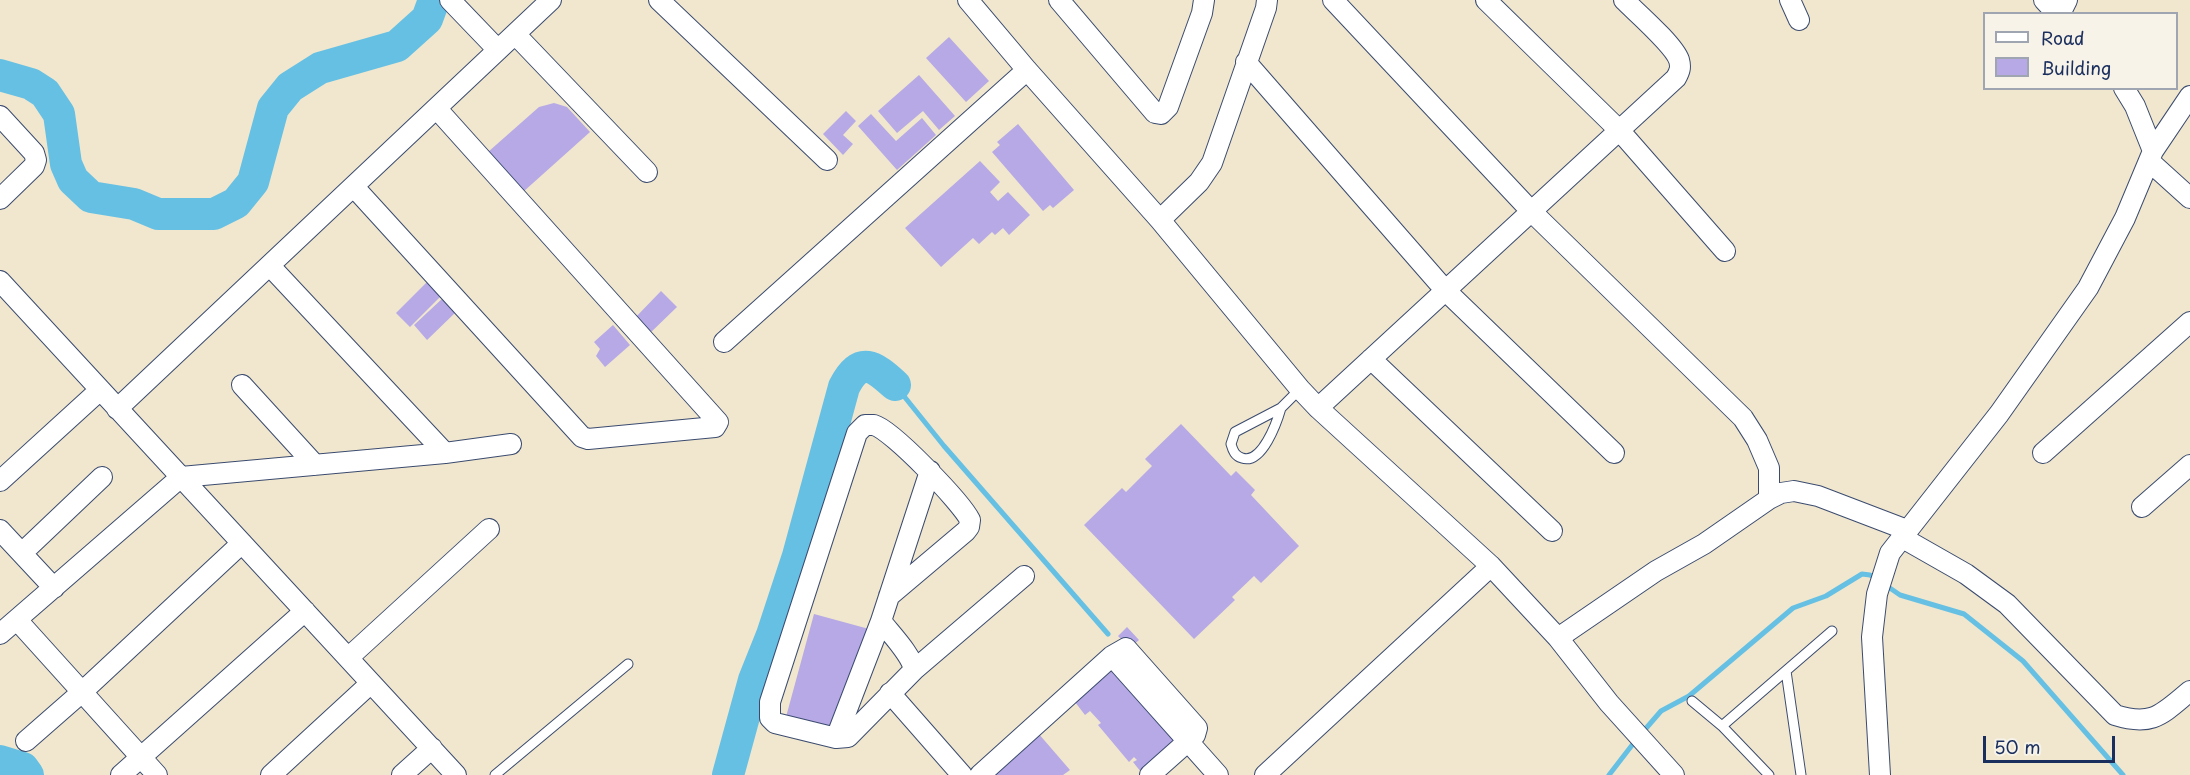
<!DOCTYPE html>
<html>
<head>
<meta charset="utf-8">
<style>
  body { margin:0 }
  #map { position:relative; width:2190px; height:775px; overflow:hidden; background:#f0e7ce; font-family:"Playpen Sans",sans-serif }
  canvas { display:block }
  .legend { position:absolute; left:1983px; top:12px; width:195px; height:78px; box-sizing:border-box; background:#f7f3e8; border:2px solid #9fa5b1; margin:0; padding:8px 10px; list-style:none; font-size:18px; color:#1b2f5e }
  .legend li { display:flex; align-items:center; gap:12px; height:30px }
  .legend b { width:30px; border:2px solid #9fa5b1 }
  .scale { position:absolute; left:1983px; top:736px; width:132px; height:27px; box-sizing:border-box; border:3px solid #1b2f5e; border-top:0; padding-left:8px; font-size:18px; line-height:21px; white-space:nowrap; color:#1b2f5e; -webkit-text-stroke:4px #f7f3e8; paint-order:stroke }
</style>
</head>
<body>
<div id="map">
<canvas width="2190" height="775"></canvas>
<ul class="legend">
<li><b style="height:8px;background:#fff"></b>Road</li>
<li><b style="height:16px;background:#b6a9e5"></b>Building</li>
</ul>
<div class="scale">50 m</div>
</div>
<script>
const g = document.querySelector('canvas').getContext('2d');
g.lineJoin = 'round';
function trace(path, color, width, dash) {
  g.strokeStyle = color;
  g.lineWidth = width;
  g.lineCap = dash ? 'butt' : 'round';
  g.setLineDash(dash || []);
  g.stroke(path);
}
function paint(path, color) {
  g.fillStyle = color;
  g.fill(path, 'evenodd');
}
const stream = new Path2D(`
  M895 385 944 446 1108 634
  M1884 584 1900 595 1964 614 2023 661 2123 775
  M1642 733 1661 711 1689 696 1793 608 1826 596 1862 574 1870 575 1876 579
  M1609 775 1636 740`);
const river = new Path2D(`
  M0 75 31 84 45 93 59 114 66 164 73 180 91 197 134 204 158 214H214L236 203 253 182 273 108 290 87 320 68 397 46 427 19 434 0
  M0 761 23 768 28 775
  M728 775 754 680 772 635 798 556 844 387C860 355 874 366 895 385`);
const building = new Path2D(`
  M949 37 989 81 966 102 926 58Z
  M919 75 955 116 939 130 923 111 897 133 878 111Z
  M554 103 567 107 590 132 523 192 488 152 539 107Z
  M846 111 856 121 843 135 853 144 843 155 823 134Z
  M871 114 896 141 922 118 936 135 897 170 858 126Z
  M1018 124 1074 190 1053 208 1050 205 1043 211 992 152 1000 145 997 142Z
  M980 161 1000 182 990 192 998 201 1008 192 1030 215 1009 235 1003 228 995 235 992 232 979 244 973 238 941 267 905 228Z
  M428 281 442 295 410 327 396 313Z
  M661 291 677 307 648 335 633 320Z
  M444 297 457 311 427 340 414 325Z
  M613 325 630 345 605 367 596 356 600 349 594 342Z
  M1181 424 1231 476 1236 471 1255 490 1251 495 1299 546 1261 583 1254 576 1232 597 1235 600 1194 639 1084 525 1122 488 1126 492 1152 466 1145 459Z
  M814 614 869 629 838 743 783 728Z
  M1127 627 1139 640 1130 648 1118 636Z
  M1115 668 1177 741 1141 772 1133 762 1137 760 1134 757 1129 762 1098 725 1101 723 1090 711 1085 715 1075 702Z
  M1038 733 1070 770 1063 775H989Z`);
const service = new Path2D(`
  M1281 408C1277 422 1262 465 1242 458 1235 456 1233 451 1231 444L1235 432 1281 408 1300 389
  M1786 671 1801 775
  M1692 701 1722 726 1769 775
  M1722 726 1832 631
  M495 775 628 664`);
const minor = new Path2D(`
  M450 0 498 50
  M659 0 827 160
  M968 0 1027 70 1160 220 1300 389 1318 408 1491 566 1558 638 1609 703 1674 775
  M1059 0 1155 113 1161 114 1168 107 1202 13 1204 0
  M1333 0 1531 211 1743 418 1757 440 1769 468V499
  M1486 0 1619 130 1725 251
  M1790 0 1799 20
  M2044 0 2057 14
  M2060 14 2067 0
  M515 34 647 172
  M1246 62 1445 290 1614 453
  M2124 88 2135 106 2153 151
  M0 116 34 153 36 160 34 166 0 199
  M2149 161 2190 198
  M354 187 582 437 588 439 715 427 718 422 437 109
  M1160 220 1199 182 1212 163 1266 8 1267 0
  M0 281 456 775
  M724 342 1027 70
  M1371 359 1552 531
  M242 385 315 465
  M1318 408 1676 78C1680 71 1681 67 1679 60 1674 45 1636 12 1624 0
  M117 409 551 0
  M445 453 511 444
  M2043 453 2190 322
  M0 481 100 390
  M2142 507 2190 465
  M0 530 54 588
  M1901 537 1966 574 2007 604 2115 715C2153 727 2162 714 2190 691
  M22 553 102 477
  M17 620 157 775
  M881 621C890 633 912 655 914 670L848 737 836 738 775 723 770 718V702L857 433 865 425C866 425 873 425 874 425 892 430 961 502 970 520L969 527 966 531 889 596
  M0 634 181 477 445 453 270 266
  M1558 638 1656 571 1704 544 1769 499 1781 493 1794 491 1818 496 1907 530
  M1112 656 1218 775
  M348 658 489 529
  M914 670 1024 576
  M890 693 962 775
  M836 738 881 621 930 471
  M26 741 82 692 242 543
  M121 775 305 611
  M271 775 371 683
  M402 775 432 748
  M980 775 1112 656 1126 648 1197 728 1195 735 1150 775
  M1265 775 1491 566
  M1880 775 1872 637 1877 594 1890 553 1999 414 2088 288 2125 218 2153 151 2190 96`);
trace(stream, '#66c0e4', 5);
trace(river, '#66c0e4', 32);
paint(building, '#b6a9e5');
trace(service, '#3b4b6f', 11);
trace(minor, '#3b4b6f', 22);
trace(service, '#fff', 9);
trace(minor, '#fff', 20);
</script>
</body>
</html>
